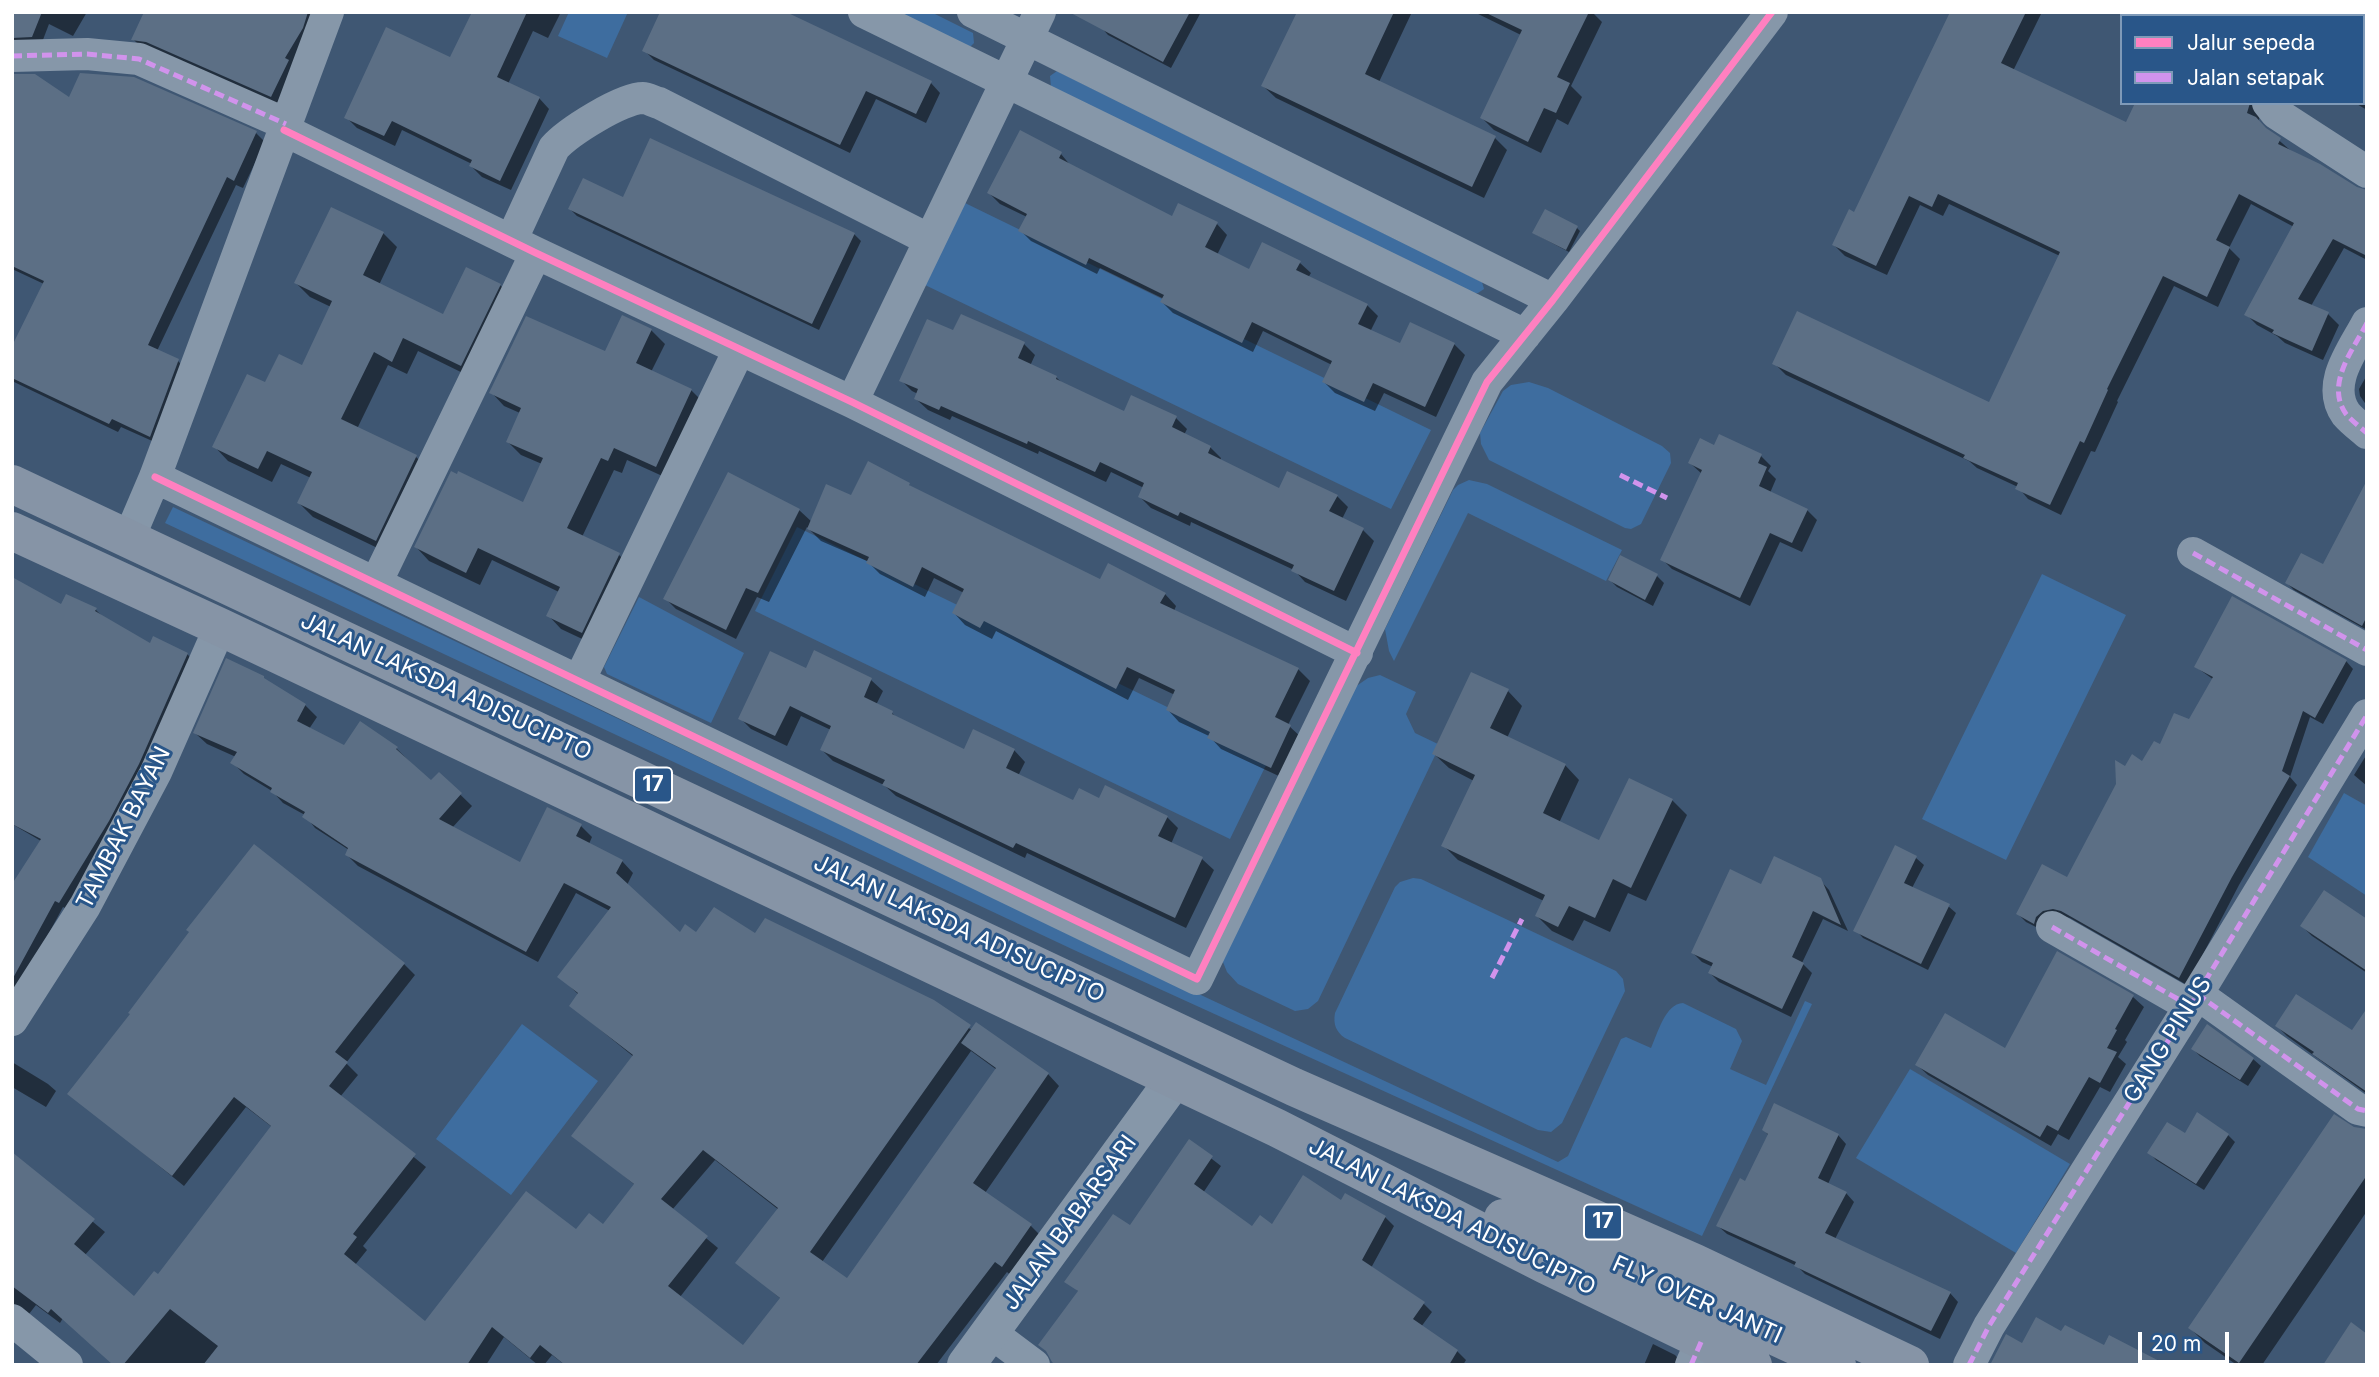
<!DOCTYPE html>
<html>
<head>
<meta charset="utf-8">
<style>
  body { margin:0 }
  #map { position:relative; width:2379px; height:1377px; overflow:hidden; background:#3f5773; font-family:Inter,sans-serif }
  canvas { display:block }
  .frame { position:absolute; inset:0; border:14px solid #fff; pointer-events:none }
  .legend { position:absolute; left:2120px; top:14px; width:245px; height:91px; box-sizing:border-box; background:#295689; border:2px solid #7f9ab8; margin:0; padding:9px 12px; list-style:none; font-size:21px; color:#fff }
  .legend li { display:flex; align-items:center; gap:14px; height:35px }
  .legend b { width:35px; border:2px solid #7f9ab8 }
  .scale { position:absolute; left:2138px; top:1332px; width:91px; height:32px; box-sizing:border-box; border:4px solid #fff; border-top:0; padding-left:9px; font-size:21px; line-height:24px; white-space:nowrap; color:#fff; -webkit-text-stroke:5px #295689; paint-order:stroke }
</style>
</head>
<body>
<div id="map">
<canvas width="2379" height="1377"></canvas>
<div class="frame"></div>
<ul class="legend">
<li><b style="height:9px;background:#ff80c0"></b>Jalur sepeda</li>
<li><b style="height:9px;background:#d193ec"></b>Jalan setapak</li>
</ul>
<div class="scale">20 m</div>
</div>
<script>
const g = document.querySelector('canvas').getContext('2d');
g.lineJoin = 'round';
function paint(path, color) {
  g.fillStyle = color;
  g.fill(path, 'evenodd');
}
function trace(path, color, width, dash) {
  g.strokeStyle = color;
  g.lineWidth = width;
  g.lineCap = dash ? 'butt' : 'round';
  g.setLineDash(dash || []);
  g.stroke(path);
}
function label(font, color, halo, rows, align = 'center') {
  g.font = font + ' Inter,sans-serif';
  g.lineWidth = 6;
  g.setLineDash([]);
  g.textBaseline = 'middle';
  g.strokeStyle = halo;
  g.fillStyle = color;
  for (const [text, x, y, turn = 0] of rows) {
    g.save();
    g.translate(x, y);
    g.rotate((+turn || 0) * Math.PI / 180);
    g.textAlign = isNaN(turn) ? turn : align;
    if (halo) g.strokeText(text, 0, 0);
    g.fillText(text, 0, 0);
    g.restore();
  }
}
const green = new Path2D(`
  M569 12H628L607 58 558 36Z
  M895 12H931L973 33 974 43 971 46 966 47Z
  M1057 71 1482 282 1484 289 1478 293H1471L1051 87 1050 76Z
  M965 203 1431 430 1391 509 925 285Z
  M1529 382 1548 388 1662 446 1670 453 1671 463 1641 524 1631 529 1625 528 1489 460 1481 444 1480 433 1503 391 1511 385Z
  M1469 480 1487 484 1622 550 1606 581 1468 513 1394 661 1389 651 1385 629 1453 490 1458 485Z
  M173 507 1079 938 1558 1162 1568 1156 1621 1039 1626 1037 1651 1048C1658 1033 1665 1004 1683 1003L1736 1029 1742 1041 1730 1069 1766 1085 1805 1001 1812 1004 1702 1236 1074 950 165 523Z
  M797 527 1270 757 1230 839 755 611Z
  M2042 574 2126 615 2006 860 1922 819Z
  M639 597 744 653 711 723 607 674 604 667Z
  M1380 675 1416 692 1406 714 1415 733 1440 745 1318 1001 1308 1009 1295 1011 1238 984 1227 972 1221 957 1355 687 1368 678Z
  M2344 793 2367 806V896L2308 857Z
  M1413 878 1421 879 1616 971 1623 979 1625 991 1562 1123 1551 1132 1538 1130 1345 1038C1336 1032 1333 1024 1335 1013L1395 887 1400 882Z
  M522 1024 598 1081 511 1195 436 1139Z
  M1910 1069 2070 1164 2016 1253 1856 1158Z`);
const shadow = new Path2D(`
  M12 12H87L73 36 49 24 41 45 12 48Z
  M146 12H313L280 105 142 48 133 39Z
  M500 12H561L548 38 533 31 508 84 539 98 549 109 511 190 482 177 471 166 472 164 402 130 395 146 357 128 346 117 450 59Z
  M1109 12H1201L1171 68 1108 35 1101 27Z
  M1298 12H1412L1379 82 1495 138 1507 150 1484 198 1276 98 1263 86Z
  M1474 12H1592L1602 22 1571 86 1582 97 1568 125 1557 119 1541 153 1494 130 1482 118 1521 35Z
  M1952 12H2042L2013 71 2127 125 2137 103H2265L2258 122 2290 150 2356 189 2367 192V260L2344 248 2311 306 2328 314 2339 325 2323 360 2285 343 2277 336 2257 325 2246 314 2294 227 2251 204 2229 248 2240 259 2218 307 2174 286 2117 401 2118 402 2095 452 2091 451 2061 515 2028 499 2018 487 1977 468 1969 461 1786 375 1775 364 1990 404 2060 256 1949 204 1943 216 1920 205 1887 275 1845 256 1834 245 1855 214Z
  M2178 12H2253L2252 16H2177Z
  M2319 12H2367V110L2355 103H2363V16H2317Z
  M644 50 931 83 940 93 926 123 876 99 850 153 654 60Z
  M12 76 70 99 134 79 256 133 265 142 243 188 236 185 157 351 178 361 187 370 159 444 121 427 118 432 12 381V350L44 284 12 269Z
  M1061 154 1071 166 1173 218 1217 224 1227 235 1217 255 1249 271 1300 263 1311 273 1308 278 1367 305 1378 316 1370 332 1400 346 1454 344 1465 355 1436 417 1384 393 1375 411 1335 393 1324 382 1332 365 1263 331 1253 352 1173 313 1162 302 1164 299 1100 268 1097 274 1031 241 1020 230 1027 217 1000 204 989 193Z
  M624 199 854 234 861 241 819 330 577 216 570 209Z
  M1577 228 1580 231 1569 252 1537 235Z
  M383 233 397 247 379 285 444 316 500 285 514 299 475 379 418 351 407 374 388 365 357 429 416 457 431 471 390 554 313 517 299 503 311 478 281 464 272 482 228 461 214 446 266 385 303 367 331 307 310 297 296 283Z
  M651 330 665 344 651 372 691 390 704 403 669 479 627 460 622 473 614 470 582 537 619 555 633 568 595 645 561 629 548 615 559 592 492 560 480 585 429 561 416 547 524 504 542 464 521 455 508 442 520 413 504 406 491 392 606 354Z
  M954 333 1024 344 1035 355 1030 366 1056 377 1063 384 1125 413 1176 418 1187 429 1184 435 1210 447 1221 458 1220 461 1280 490 1337 496 1348 507 1342 519 1363 530 1374 541 1346 601 1305 582 1294 570 1191 522 1190 526 1151 508 1140 497 1144 488 1111 472 1106 482 1039 451 1038 454 952 416 950 420 928 410 916 399 918 394 912 391 901 380Z
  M2367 375V406L2360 396 2359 389Z
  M1715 447 1761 456 1771 466 1768 471 1776 479 1770 493 1807 510 1817 520 1802 552 1780 542 1750 606 1672 569 1662 559 1702 474 1690 463Z
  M909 485 913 489 1101 581 1165 594 1176 606 1174 611 1298 669 1310 681 1288 725 1302 738 1283 778 1221 749 1209 736 1179 722 1168 710 1175 695 1139 678 1128 700 996 631 992 639 965 625 954 613 964 593 934 578 925 597 880 574 867 561 821 541 807 527 769 602 757 597 736 639 676 609 665 598 799 510 812 522 852 497Z
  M2367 503V630L2294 590 2287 583 2323 566Z
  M1657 576 1664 583 1653 606 1617 587 1610 580Z
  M62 606 96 610 103 617 151 645 154 639 187 654 195 662 147 772 67 909 63 907 12 1002V887L41 841 12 824Z
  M2346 661 2353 669 2323 724 2310 717 2290 777 2297 785 2239 885 2187 985 2070 918 2061 916 2042 930 2026 922 2018 914 2068 880 2126 768 2142 764 2189 722 2214 680 2196 667Z
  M807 670 871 680 883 691 876 705 892 713 897 718 965 751 1014 750 1025 762 1018 776 1074 803 1100 800 1167 817 1178 828 1171 844 1202 859 1214 870 1186 928 1027 853 1025 858 896 796 884 785 833 761 822 750 831 730 801 716 787 746 751 729 740 718Z
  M269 683 305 705 317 717 309 729 345 747 396 748 431 783 439 774 472 806 452 828 520 865 581 826 592 837 589 844 622 861 633 873 627 885 681 934 755 936 973 1030 977 1024 1048 1074 1059 1086 985 1193 1031 1226 1042 1237 1013 1277 1007 1272 936 1365H565L552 1355 544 1365H538L504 1337 486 1365H114L63 1318 60 1323 36 1305 29 1314 18 1313 12 1317V1154L105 1232 85 1255 134 1299 159 1276 272 1127 246 1107 184 1186 70 1094 404 964 415 975 346 1063 358 1075 340 1097 426 1167 363 1246 367 1250 355 1265 426 1324 576 1232 603 1226 635 1185 574 1135 634 1057 571 1006 579 995 560 977 610 911 576 893 538 962 358 866 347 855 349 850 315 828 305 815 283 803 272 791 244 774 233 763 236 757 207 744 195 733ZM971 1051 997 1070 847 1280 822 1262ZM715 1160 779 1210 738 1263 781 1299 743 1347 680 1297 718 1248 672 1210Z
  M1508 691 1522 706 1507 738 1565 765 1579 780 1559 823 1600 843 1672 800 1687 815 1646 901 1628 893 1610 932 1584 920 1573 941 1552 931 1537 916 1544 901 1458 860 1443 845 1474 781 1449 768 1434 754Z
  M2367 754V786L2354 775Z
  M1896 848 1916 858 1924 865 1912 888 1948 906 1956 913 1928 970 1863 938 1856 930Z
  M1820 880 1829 890 1848 931 1823 919 1802 963 1812 973 1791 1017 1719 982 1710 973 1713 967 1702 962 1693 953 1762 886Z
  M2367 921V973L2312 936 2302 926Z
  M2058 953 2133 997 2144 1007 2125 1040 2127 1042 2118 1057 2126 1064 2110 1092 2100 1087 2069 1140 2058 1134 2051 1146 1928 1075 1917 1065 2006 1050Z
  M2367 1011V1094L2287 1036 2277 1026 2353 1033Z
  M2193 1049 2253 1059 2261 1066 2248 1086 2200 1056Z
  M12 1062 48 1084 56 1091 46 1107 12 1087Z
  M2353 1128 2367 1130V1211L2262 1365H2237L2205 1343 2190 1328Z
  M1764 1130 1838 1135 1846 1144 1828 1184 1846 1193 1854 1202 1835 1239 1950 1293 1958 1302 1940 1339 1805 1274 1797 1266 1727 1234 1718 1226 1746 1183 1769 1136Z
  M2185 1135H2228L2235 1142 2204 1190 2156 1160 2149 1152Z
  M1190 1142 1221 1166 1203 1193 1253 1229 1273 1226 1342 1203 1385 1217 1394 1226 1371 1268 1423 1303 1432 1312 1421 1327 1457 1351 1466 1360 1463 1365H1054L1053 1358 1079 1292 1067 1281 1130 1228Z
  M1653 1344 1675 1355 1684 1365H1644Z`);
const building = new Path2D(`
  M12 12H42L32 37 12 38Z
  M144 12H308L303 28 285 58 289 60 271 97 146 42 131 40Z
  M472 12H527L497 77 540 97 500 181 469 166 472 160 392 121 384 136 344 118 386 27 450 57Z
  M660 12H786L932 81 916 114 866 91 840 145 642 51Z
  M1069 12H1190L1163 62Z
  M1297 12H1394L1365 74 1496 136 1472 187 1261 86Z
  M1484 12H1589L1557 77 1570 83 1556 113 1544 108 1528 142 1480 118 1522 30Z
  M1950 12H2026L2001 63 2126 122 2135 103H2250L2247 113 2256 117 2266 128 2281 138 2278 144 2320 164 2357 187 2367 190V256L2333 239 2298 299 2329 312 2312 351 2272 333 2274 330 2244 315 2294 223 2239 194 2216 240 2230 247 2207 297 2163 276 2107 389 2108 390 2084 443 2080 441 2050 505 2015 489 2018 483 1963 458 1965 455 1772 364 1797 311 1989 402 2060 252 1938 194 1932 207 1909 196 1876 266 1832 245 1849 209 1854 212Z
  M80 73 134 77 257 131 234 181 227 177 148 345 179 359 150 437 112 419 109 424 12 378V346L44 281 12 266V74H35L69 97Z
  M1020 130 1062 152 1059 158 1172 216 1178 203 1218 222 1205 247 1249 269 1262 242 1301 261 1296 270 1368 304 1358 324 1400 343 1410 322 1455 343 1425 407 1373 383 1364 402 1322 382 1332 361 1252 322 1242 343 1160 302 1164 295 1089 258 1086 265 1018 231 1027 214 987 193Z
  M650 138 855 233 812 324 568 209 583 178 623 197Z
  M331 207 384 232 363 275 443 314 466 267 501 284 461 366 403 338 392 362 374 352 341 419 417 455 376 541 297 503 312 472 267 451 258 469 212 447 247 374 265 382 279 354 302 365 332 301 294 283Z
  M1545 209 1578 226 1566 250 1532 233Z
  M961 314 1025 342 1018 358 1057 376 1056 379 1124 411 1131 395 1177 416 1172 427 1211 446 1208 453 1279 488 1287 471 1338 495 1329 511 1364 528 1334 591 1291 571 1294 565 1180 512 1178 516 1138 497 1144 483 1100 462 1095 472 1028 441 1027 444 941 406 939 410 914 399 918 389 899 381 927 319 953 330Z
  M622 315 652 329 636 363 692 389 656 467 614 448 608 461 601 458 567 528 620 553 582 633 546 616 560 587 478 548 466 573 414 547 451 471 457 474 458 471 523 502 543 458 506 442 521 408 489 393 526 316 605 351Z
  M1719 434 1762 454 1758 463 1767 467 1759 486 1808 509 1792 543 1770 533 1740 598 1660 560 1702 470 1688 463 1700 438 1714 445Z
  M868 461 910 483 909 485 1100 579 1108 563 1166 593 1160 603 1299 668 1275 717 1291 725 1271 768 1207 738 1210 732 1166 710 1175 690 1127 667 1116 689 984 621 980 628 952 613 964 589 922 567 913 587 866 563 869 557 807 529 826 484 851 495Z
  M728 472 800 509 758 593 746 588 726 630 663 599Z
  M2367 480V616L2362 626 2285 583 2301 553 2323 564Z
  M1620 555 1658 574 1645 600 1608 580Z
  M12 577 61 604 66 594 97 608 95 611 150 643 153 636 188 653 139 764 109 821 59 903 55 901 12 980V884L41 839 12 824Z
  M2232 596 2347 660 2315 718 2303 711 2282 771 2290 776 2232 877 2179 978 2061 911 2053 909 2043 911 2036 917 2034 924 2016 914 2042 864 2067 877 2116 784 2115 760 2125 766 2132 754 2142 761 2154 741 2160 744 2174 713 2189 719 2213 677 2194 667Z
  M814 650 872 678 864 697 893 711 892 714 964 749 973 729 1015 749 1006 768 1073 800 1079 788 1099 798 1105 785 1168 816 1158 836 1203 857 1175 918 1016 843 1013 848 882 785 885 780 820 750 831 726 790 706 775 736 738 719 770 651 806 668Z
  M226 658 264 676V678L306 704 297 721 344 745 360 721 398 747 396 749 431 780 439 772 462 793 439 819 520 862 547 807 582 824 576 836 623 860 616 873 680 932 685 924 696 932 714 907 755 933 765 918 934 1000 971 1025 810 1252 847 1278 996 1068 961 1043 976 1022 1049 1073 973 1183 1032 1224 1002 1267 995 1262 916 1365H565L540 1345 530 1358 492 1327 467 1365H203L218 1346 170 1309 123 1365H113L51 1309 48 1313 12 1286V1152L95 1219 74 1244 134 1296 154 1271 158 1274 271 1126 234 1097 172 1176 67 1094 130 1014 128 1013 189 932 186 930 254 844 405 963 335 1052 348 1062 329 1086 416 1154 353 1234 357 1237 344 1254 425 1321 526 1191 576 1229 589 1213 603 1224 634 1184 571 1136 633 1055 569 1006 578 993 557 977 611 907 564 883 526 952 345 855 348 848 302 817 305 812 270 792 272 788 230 763 237 752 193 733ZM703 1150 778 1208 735 1263 780 1298 743 1345 668 1286 708 1236 661 1199Z
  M1471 672 1509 689 1490 728 1566 764 1543 813 1599 840 1629 778 1673 799 1631 888 1613 879 1595 918 1569 906 1558 927 1535 916 1545 895 1441 846 1475 775 1432 754Z
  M1895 845 1917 856 1904 883 1950 904 1921 964 1853 931Z
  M1774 856 1821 878 1841 925 1813 911 1792 957 1804 963 1782 1009 1708 973 1713 963 1691 953 1730 869 1761 884Z
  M2324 890 2367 919V971L2300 926Z
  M2057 951 2134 995 2115 1029 2117 1030 2107 1048 2117 1052 2100 1083 2089 1077 2058 1131 2047 1125 2040 1137 1915 1065 1945 1013 2005 1048Z
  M2296 994 2352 1030 2367 1008V1092L2312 1054 2314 1052 2275 1026Z
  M2207 1024 2254 1058 2240 1080 2191 1049Z
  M1774 1103 1839 1134 1818 1178 1847 1192 1825 1233 1951 1292 1931 1331 1794 1266 1796 1262 1716 1226 1740 1178 1745 1181 1768 1134 1762 1130Z
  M2197 1112 2229 1134 2196 1184 2147 1153 2167 1122 2185 1133Z
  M2334 1114 2354 1127 2367 1129V1175L2239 1363 2188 1328Z
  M1189 1139 1213 1156 1194 1184 1252 1226 1260 1215 1272 1224 1303 1175 1341 1200 1345 1193 1386 1216 1362 1260 1425 1302 1413 1319 1458 1350 1449 1365H1055L1052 1362 1046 1351 1038 1345 1078 1291 1064 1282 1113 1214 1130 1225Z
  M2036 1317 2061 1331 2065 1325 2104 1345 2109 1335 2167 1365H1990L2006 1334 2022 1343Z
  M2351 1322 2367 1334V1365H2323Z`);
const minor = new Path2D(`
  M864 12 1525 335
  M973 12 1553 300
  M2296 16 2297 12
  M12 56 87 54 139 59 286 124
  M2268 103 2276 113 2367 172
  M284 130 536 253 852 402 1357 653
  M511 241 554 148C568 132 622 98 643 98 648 98 654 102 659 103L930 240
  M2367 323C2353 350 2325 384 2346 414 2352 421 2360 427 2367 433
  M852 402 1040 12
  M155 477 1197 979 1487 382 1553 300 1772 12
  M129 538 155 477 328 12
  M2193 553 2367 650
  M376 583 536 253
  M579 681 739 350
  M2052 927 2190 1006
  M2197 994 2358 1109 2367 1111
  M12 1020 85 906 156 772 220 627
  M12 1320 67 1365
  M990 1332 1034 1365
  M1691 1365 1702 1340
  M1969 1365 1989 1326 2190 1006 2367 715`);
const tertiary = new Path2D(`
  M966 1365 1174 1080`);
const trunk = new Path2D(`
  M12 484 1294 1087 1695 1263 1910 1365
  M12 531 220 627 1277 1128 1546 1265 1753 1365
  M1503 1218 1632 1270 1837 1365`);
const quiet = new Path2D(`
  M12 56 87 54 139 59 286 124
  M2367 323C2353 350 2325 384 2346 414 2352 421 2360 427 2367 433
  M1620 475 1667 498
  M2193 553 2367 650
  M2052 927 2190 1006
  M1492 978 1522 919
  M2197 994 2358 1109 2367 1111
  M1691 1365 1702 1340
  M1969 1365 1989 1326 2190 1006 2367 715`);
const cycleway = new Path2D(`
  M284 130 536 253 852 402 1357 653
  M155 477 1197 979 1487 382 1553 300 1772 12`);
const shields = [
  [653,785,38],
  [1603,1222,38]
];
const shieldNames = [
  ["17",653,785],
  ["17",1603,1222]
];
const streetNames = [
  ["JALAN LAKSDA ADISUCIPTO",446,687,25],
  ["TAMBAK BAYAN",124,828,-63],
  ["JALAN LAKSDA ADISUCIPTO",959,929,25],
  ["GANG PINUS",2168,1040,-58],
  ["JALAN LAKSDA ADISUCIPTO",1452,1217,27],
  ["JALAN BABARSARI",1070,1223,-54],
  ["FLY OVER JANTI",1697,1300,24]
];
paint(green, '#3e6d9f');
paint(shadow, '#0007');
paint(building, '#5c6f85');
trace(minor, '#8697a9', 32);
trace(tertiary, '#8697a9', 38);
trace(trunk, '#8694a6', 38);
trace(quiet, '#d193ec', 5, [10, 5]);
trace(cycleway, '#ff80c0', 7);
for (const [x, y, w] of shields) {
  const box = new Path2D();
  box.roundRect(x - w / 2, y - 17.5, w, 35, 5);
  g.fillStyle = '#295689';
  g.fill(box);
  trace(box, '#fff', 2);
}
label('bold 21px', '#fff', null, shieldNames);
label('23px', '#fff', '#295689', streetNames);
</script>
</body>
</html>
